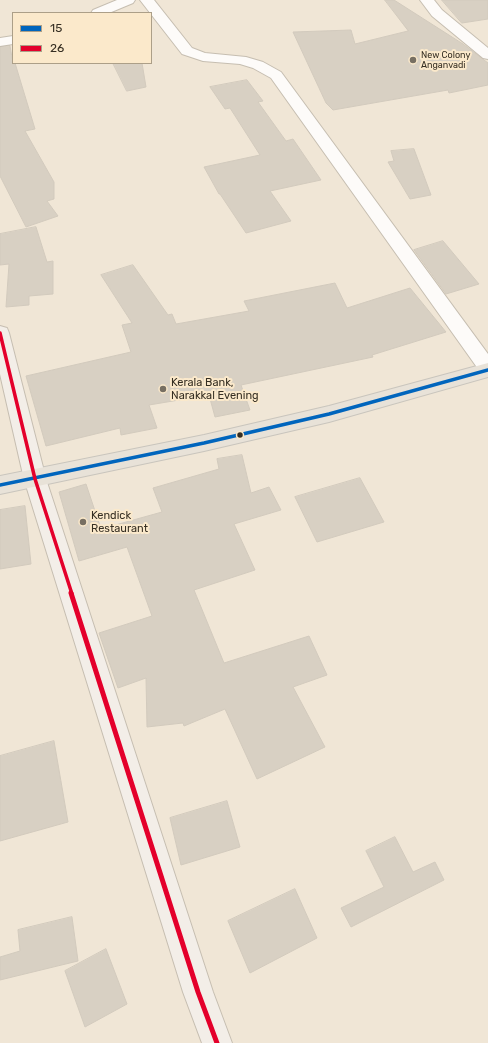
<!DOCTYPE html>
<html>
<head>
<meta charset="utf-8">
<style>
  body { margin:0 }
  #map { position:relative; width:488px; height:1043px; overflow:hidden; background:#f0e6d6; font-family:Rubik,sans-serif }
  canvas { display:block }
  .legend { position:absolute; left:12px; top:12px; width:140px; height:52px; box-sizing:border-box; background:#fbe9cb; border:1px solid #ac9f88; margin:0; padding:5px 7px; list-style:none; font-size:12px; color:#362f23 }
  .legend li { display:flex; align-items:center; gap:8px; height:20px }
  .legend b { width:20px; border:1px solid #ac9f88 }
</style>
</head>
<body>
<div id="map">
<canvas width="488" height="1043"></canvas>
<ul class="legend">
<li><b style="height:5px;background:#0065bd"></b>15</li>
<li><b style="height:5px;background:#e4002b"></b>26</li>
</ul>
</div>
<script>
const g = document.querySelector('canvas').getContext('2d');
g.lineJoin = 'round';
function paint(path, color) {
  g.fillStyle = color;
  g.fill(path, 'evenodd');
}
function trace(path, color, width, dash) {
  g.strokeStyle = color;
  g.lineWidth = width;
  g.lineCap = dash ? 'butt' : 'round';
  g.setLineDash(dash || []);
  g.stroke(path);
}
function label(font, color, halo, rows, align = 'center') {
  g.font = font + ' Rubik,sans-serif';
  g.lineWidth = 4;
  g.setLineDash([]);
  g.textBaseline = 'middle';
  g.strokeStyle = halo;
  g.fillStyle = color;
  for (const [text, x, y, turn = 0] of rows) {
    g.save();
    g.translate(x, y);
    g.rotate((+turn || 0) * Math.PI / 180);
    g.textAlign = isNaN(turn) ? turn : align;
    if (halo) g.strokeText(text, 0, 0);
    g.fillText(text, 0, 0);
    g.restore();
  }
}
const building = new Path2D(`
  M385 0H394L463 44 484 60 488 63V85L449 93 448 90 333 110 326 103 293 32 351 30 355 44 408 31Z
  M442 0H488V19L462 23Z
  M10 46 13 63H15L35 129 25 131 54 182V199L47 201 58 216 26 227 0 176V47Z
  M113 63H142L146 87 127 91Z
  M247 80 263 101 258 102 286 141 293 139 321 180 270 191 291 221 246 233 220 194H219L204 167 260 155 230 108 225 109 210 87Z
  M414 149 431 195 410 199 388 162 394 161 391 151Z
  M36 227 47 262 53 261V294L29 296V305L6 307 9 264 0 265V234Z
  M443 241 479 284 446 294 414 250Z
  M133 265 168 315 172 314 176 324 249 311 244 301 335 283 347 308 410 288 446 332 372 355 373 357 241 385 250 410 215 417 209 395 149 405 157 428 121 435 120 428 46 446 26 376 131 352 122 325 132 323 101 275Z
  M242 455 251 493 269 487 281 510 234 524 255 570 194 590 224 663 309 636 327 675 293 687 325 747 257 779 225 709 184 726 183 723 147 727 146 678 118 688 99 633 152 616 127 547 79 561 59 492 86 484 101 529 162 512 153 488 219 469 217 459Z
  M360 478 384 522 317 542 295 497Z
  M25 506 31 564 0 569V510Z
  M54 741 68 822 0 841V756Z
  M227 801 240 847 181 865 170 818Z
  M395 837 413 872 435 862 444 880 351 927 341 908 384 887 366 851Z
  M295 889 317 938 250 973 228 921Z
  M72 917 78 961 0 980V957L20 951 18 930Z
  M106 949 127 1004 85 1027 65 971Z`);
const minor = new Path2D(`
  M117 0H135L133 3 109 13H91L93 10Z
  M140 0H154L192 48 205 53 246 57 263 62 281 72 488 354V375L481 373 271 78 253 68 240 64 203 61 182 54Z
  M420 0H434L442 10 488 48V59L483 58 432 16Z
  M13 36V44L0 46V38Z`);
const secondary = new Path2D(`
  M0 326 7 328 9 333 46 479 213 992 232 1043H202L183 992 24 479 0 374Z`);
const primary = new Path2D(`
  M488 363V377L329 422 204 451 0 494V476L204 435 329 406Z`);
const bus1 = new Path2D(`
  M0 485 204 443 329 414 488 370`);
const bus2Far1 = new Path2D(`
  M0 333 35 479 72 594`);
const bus2 = new Path2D(`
  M71 593 198 992 217 1043`);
const markers = [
  [413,60,4,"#776f62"],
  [163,389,4,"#776f62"],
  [240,435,3.5,"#362f23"],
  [83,522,4,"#776f62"]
];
const farPoinames = [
  ["New Colony",421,55],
  ["Anganvadi",421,65]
];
const poiNames = [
  ["Kerala Bank,",171,383],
  ["Narakkal Evening",171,396],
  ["Kendick",91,516],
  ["Restaurant",91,529]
];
paint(building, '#d8d0c3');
trace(building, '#d2cabd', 1);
trace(minor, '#c6beb1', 2);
trace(secondary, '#c6beb1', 2);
trace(primary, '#c9c5bd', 2);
paint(minor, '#fdfbf9');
paint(secondary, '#f3eee8');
paint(primary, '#e8e2d8');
trace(bus1, '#0065bd', 3.5);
trace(bus2Far1, '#e4002b', 3.5);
trace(bus2, '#e4002b', 5);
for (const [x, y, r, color] of markers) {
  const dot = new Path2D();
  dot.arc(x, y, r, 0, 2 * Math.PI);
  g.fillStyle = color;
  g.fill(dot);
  trace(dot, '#fbe9cb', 1.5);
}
label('9px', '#362f23', '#fbe9cb', farPoinames, 'left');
label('11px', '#362f23', '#fbe9cb', poiNames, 'left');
</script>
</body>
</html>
